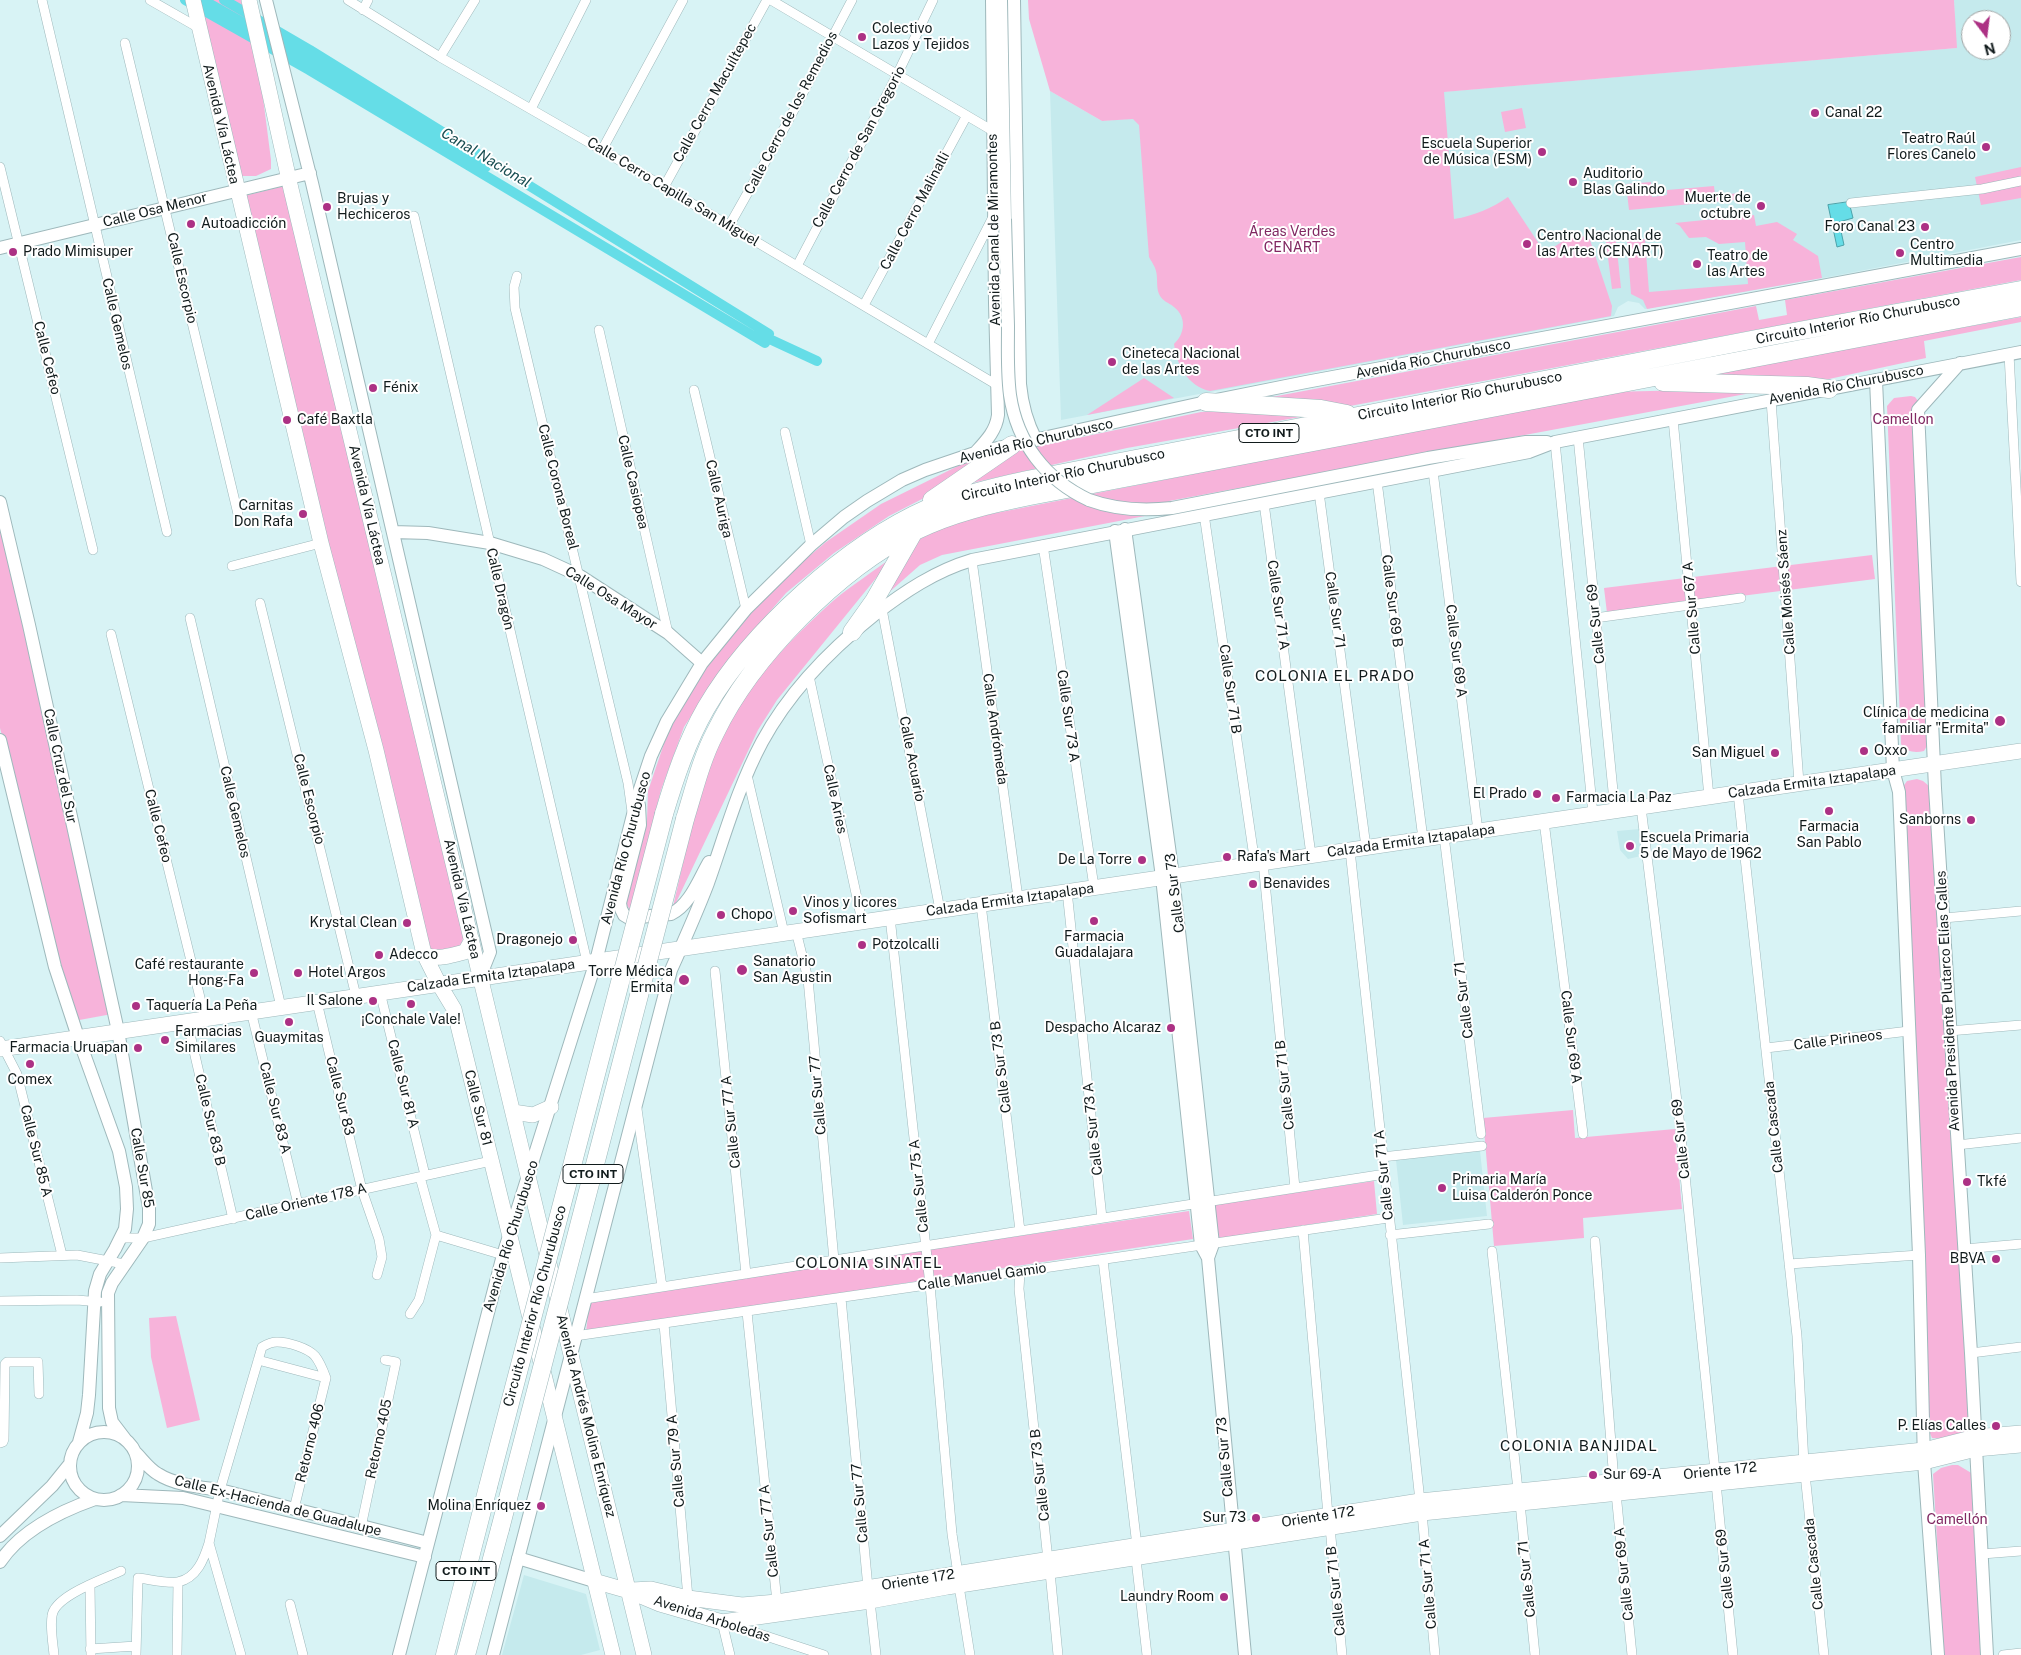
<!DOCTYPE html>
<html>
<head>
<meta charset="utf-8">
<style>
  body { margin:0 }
  #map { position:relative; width:2021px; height:1655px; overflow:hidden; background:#d8f3f5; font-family:"Public Sans",sans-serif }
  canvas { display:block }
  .north { position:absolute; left:1961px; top:10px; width:50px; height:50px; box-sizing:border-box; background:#fff; border:1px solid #a0a4a4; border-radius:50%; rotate:165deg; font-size:14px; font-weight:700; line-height:20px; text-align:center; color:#111b1c }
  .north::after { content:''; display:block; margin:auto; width:18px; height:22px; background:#ac3184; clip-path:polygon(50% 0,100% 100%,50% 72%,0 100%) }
</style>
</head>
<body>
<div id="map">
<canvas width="2021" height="1655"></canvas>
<div class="north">N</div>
</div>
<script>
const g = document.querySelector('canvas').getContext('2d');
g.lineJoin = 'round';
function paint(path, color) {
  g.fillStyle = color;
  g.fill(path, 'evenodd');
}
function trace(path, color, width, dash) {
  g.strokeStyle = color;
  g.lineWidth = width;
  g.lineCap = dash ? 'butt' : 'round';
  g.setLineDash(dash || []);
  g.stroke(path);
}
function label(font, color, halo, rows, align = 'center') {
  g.font = font + ' "Public Sans",sans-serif';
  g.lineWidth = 4;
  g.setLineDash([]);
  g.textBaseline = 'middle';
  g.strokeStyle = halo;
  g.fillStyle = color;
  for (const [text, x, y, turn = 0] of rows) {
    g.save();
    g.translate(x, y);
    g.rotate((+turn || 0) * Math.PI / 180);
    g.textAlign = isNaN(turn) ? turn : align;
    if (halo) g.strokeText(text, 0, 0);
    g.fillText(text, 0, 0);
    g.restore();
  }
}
const built = new Path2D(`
  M1954 0H2021V240L1834 276 1645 309 1639 303 1628 301 1618 307 1614 316 1061 420 1050 91 1102 121 1956 48ZM1971 20H2001V50H1971Z
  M1640 829 1641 856 1628 859 1620 850 1617 831Z
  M1480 1151 1487 1216 1403 1225 1396 1160Z
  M524 1575 586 1594 600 1650 581 1655H502Z`);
const green = new Path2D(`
  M200 0H241L262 90 271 160V169L256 176H239Z
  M1028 0H1954L1957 48 1444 92 1454 219C1474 216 1492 208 1508 197L1545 253 1572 235 1589 237 1612 306 1611 316 1210 391C1188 386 1177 366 1174 344 1185 334 1187 317 1174 307 1168 302 1163 302 1159 294 1156 287 1158 278 1156 271 1155 266 1151 261 1149 257L1139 125 1133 119 1102 121 1050 91 1029 19Z
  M1522 108 1526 128 1505 132 1501 112Z
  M2021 167V198L1981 205 1975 177Z
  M1651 182 1652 197 1667 195V190L1714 186 1715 195 1743 193 1744 199 1629 210 1626 184Z
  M284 186 464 935 460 949 437 954 427 945 240 197Z
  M1754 215 1756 226 1777 222 1797 234 1793 240 1818 256 1822 278 1647 309 1643 300 1631 294 1627 240 1645 239 1649 292 1748 284 1745 242 1719 244 1706 237 1689 238 1680 226 1675 223Z
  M1616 241 1621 288 1612 289 1606 242Z
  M2021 257V280L1350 406 1261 399 1756 306 1759 320 1787 315 1785 300Z
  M2021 317V322L1924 341 1926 358 1829 379 1690 377Z
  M1144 378 1174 398 1087 415Z
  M1778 388 1169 501 1171 511 942 555 920 565 886 595 920 539 946 526 986 515 1608 392Z
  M1911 396 1915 397 1918 401 1928 744 1924 751C1915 753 1906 752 1901 744L1887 406 1894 398Z
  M1232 410 1317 414 1127 448 963 485 1016 451 1201 412Z
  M985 457 924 498 889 516 834 553 786 593 728 660 684 727 661 790 630 910 625 902 647 820 648 791 672 720 718 650 777 583 826 542 881 504 964 463Z
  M0 519 112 1014 74 1021 0 728Z
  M1872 555 1875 579 1607 613 1604 588Z
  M894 556 777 700 758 730 672 911C686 854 696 793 721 739 747 685 788 641 833 601 852 585 874 571 894 556Z
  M1917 779 1923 781 1929 786 1973 1428C1965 1437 1943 1439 1932 1438L1929 1431 1902 788 1907 781Z
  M1573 1110 1575 1138 1675 1129 1682 1209 1583 1218 1584 1238 1494 1246 1483 1118Z
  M1374 1181 1377 1214 1216 1239 1212 1205Z
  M1189 1211 1193 1239 586 1332 590 1299Z
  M176 1316 200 1420 167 1428 151 1357 149 1318Z
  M1952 1465H1958L1973 1474 1984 1655H1944L1933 1474 1941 1468Z`);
const water = new Path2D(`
  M1849 202 1853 218 1839 222 1844 245 1837 247 1828 205Z`);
const canal = new Path2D(`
  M185 0 309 70 765 343 769 334 310 50 224 0
  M203 0 288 48 486 167
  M763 336 817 361`);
const street = new Path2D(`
  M42 0 167 532
  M150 0 199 28
  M348 0 440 57 602 150 997 385
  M771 0 993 131
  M363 10 368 0
  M125 43 238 514
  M440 57 475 0
  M531 109 586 0
  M602 150 683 0
  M0 167 93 550
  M664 187 767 0
  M1851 203 1982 189 2021 181
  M414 216 587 962
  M729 226 786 125 852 0
  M797 266 897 75 933 0
  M517 276 514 287 515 308 628 783 632 812
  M864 305 966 117
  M599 330 668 633
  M928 344 993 217
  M2009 354 2021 582
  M694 390 746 609
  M1771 400 1799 783
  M1673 419 1709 797
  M785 432 811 545
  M1578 437 1615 811
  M1555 442 1593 814
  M1433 471 1478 831
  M1377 481 1423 839
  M1319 492 1366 847
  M1264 503 1311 855
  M1204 514 1255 864
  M1043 545 1094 887
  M972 560 1018 898
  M232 566 321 543
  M260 603 356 996
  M882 609 940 910
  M190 618 281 1007
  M1595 618 1741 598
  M111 634 205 1018
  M809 676 862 921
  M747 775 784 933
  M1738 793 1797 1336 1804 1463
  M1641 807 1680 1126 1715 1471
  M1544 821 1583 1134
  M1444 836 1481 1134
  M1350 850 1420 1501
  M1263 862 1295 1188
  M1067 891 1102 1218
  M981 904 1020 1231
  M890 917 930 1285 952 1534 958 1574
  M1944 918 2021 911
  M796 931 808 979 834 1260
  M715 971 746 1274
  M380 992 425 1175
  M317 1002 362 1190 379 1239 382 1257 377 1275
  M251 1011 298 1204
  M187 1021 233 1219
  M1949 1031 2021 1025
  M0 1041 17 1074 62 1255
  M1766 1048 1909 1031
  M637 1109 662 1287
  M1957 1145 2021 1138
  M1382 1157 1482 1146
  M1303 1230 1328 1515
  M436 1235 503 1255
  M1390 1235 1489 1224
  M121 1238H143L491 1161
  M1595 1241 1614 1481
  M1964 1249 2021 1244
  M1492 1251 1518 1490
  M0 1258 77 1255 124 1264
  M1103 1260 1137 1546
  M1789 1264 1919 1255
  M1020 1272 1019 1289 1048 1560
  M841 1298 868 1588
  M585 1299 1385 1174
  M0 1301 77 1300 100 1302
  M747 1312 777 1602
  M410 1314 419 1300 436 1235 420 1177
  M664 1324 688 1598
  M575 1336 1388 1218
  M1971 1353 2021 1347
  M258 1360 326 1378
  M0 1443 3 1442 4 1439 5 1364 7 1362H38L39 1394
  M1805 1474 1824 1655
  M1716 1483 1733 1655
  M1616 1493 1632 1655
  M1520 1503 1535 1655
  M294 1509 326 1378
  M1422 1513 1435 1655
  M361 1527 396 1362 385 1360
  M1330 1527 1342 1655
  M1982 1554 2021 1551
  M1136 1559 1147 1655
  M1050 1572 1058 1655
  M90 1586 91 1655
  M959 1586 970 1655
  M870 1601 876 1655
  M290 1604 303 1655
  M722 1622 730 1655
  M729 1624 824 1655
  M90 1649 136 1646
  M54 1655C53 1643 50 1628 52 1616 54 1596 104 1579 121 1571
  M136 1655 138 1578C148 1579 169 1584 178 1582 197 1578 204 1559 209 1543
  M177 1655 178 1582
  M241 1655 209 1543 220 1490 262 1347C267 1344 271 1342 277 1342 288 1342 308 1348 315 1356 320 1362 323 1370 326 1378
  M2003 1655 2021 1653`);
const secondary = new Path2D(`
  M266 0 312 183 490 952 480 977
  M1001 0 1005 219
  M1014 0 1020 384C1022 405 1026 421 1036 440
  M0 248 310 173
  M1960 363 1918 410 1935 788 1971 1353 1987 1655
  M1876 380 1893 770 1899 792 1919 1255 1924 1462 1938 1655
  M975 453C986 441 996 431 998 415L995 303 992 0
  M1089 500C1116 510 1143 511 1172 508L1428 458 1526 442H1547
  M0 502 29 625 118 1031 149 1208V1224L143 1238 112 1283 108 1293 109 1408 112 1422 125 1439
  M1125 529 1173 876 1213 1244 1208 1258
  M1115 531 1162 877 1201 1245 1208 1258 1245 1655
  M393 532 428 533 490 543 543 559 580 576 668 633 702 663
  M0 740 55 967 78 1037 119 1151 126 1187 127 1209 125 1229 115 1249 100 1274 95 1291 89 1395 87 1413 79 1442
  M639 805 640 825 620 903 621 909 624 915 629 918 671 914C690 905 699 879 709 862
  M70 1466a34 34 0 1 1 68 0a34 34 0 1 1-68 0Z
  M136 1453C143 1460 149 1469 158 1474 175 1485 200 1487 220 1490L428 1543
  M121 1495 183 1498 425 1557
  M0 1536 52 1486 69 1465
  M518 1558 594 1581
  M0 1562C21 1530 61 1511 95 1499
  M399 1655 503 1255 596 961 638 795 651 756 667 721 702 663 746 609 811 545 844 517 867 501 902 480 925 470 975 453 1206 402 1306 382 2021 249
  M493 1655 671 970C684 941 697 912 708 883 725 835 738 787 762 742 789 692 830 650 874 615 904 592 935 571 972 560L1529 452 1555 442 2021 352`);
const primary = new Path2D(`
  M193 0 321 543 376 750 424 954 439 984 454 1009 613 1655
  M249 0 291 189 571 1355 644 1655
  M424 954C437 961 451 955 465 952L472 940
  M0 1049 2021 751
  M513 1112 533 1115 551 1107
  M594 1581 629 1591 660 1604 722 1622 870 1601 947 1587 1422 1513 1924 1462 1976 1449 2021 1445
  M632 1590 651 1589 688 1598 742 1605 777 1602 1420 1501 1924 1450 1975 1437 2021 1433`);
const highway = new Path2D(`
  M1663 382 1807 386 1829 389
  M1206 402 1321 409 1347 414
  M932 500 1012 445
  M852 632 874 601 913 533
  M664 814C675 777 687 741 706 708 751 631 847 544 929 508 961 495 994 487 1027 480L1777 335 2021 290
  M685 819C694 790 701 760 715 733 752 656 839 569 915 531 951 513 991 504 1030 496L2021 307
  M445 1655 488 1487
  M466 1655 500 1529`);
const secondaryBridge = new Path2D(`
  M1005 219C1006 255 1007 290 1008 326 1008 349 1007 372 1010 395 1017 443 1046 480 1089 500`);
const highwayBridge = new Path2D(`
  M488 1487 664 814
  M500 1529 685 819`);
const markers = [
  [862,37,5,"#ac3184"],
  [1815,113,5,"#ac3184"],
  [1986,147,5,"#ac3184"],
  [1542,152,5,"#ac3184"],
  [1573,182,5,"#ac3184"],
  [1761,206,5,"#ac3184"],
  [327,207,5,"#ac3184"],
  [191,224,5,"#ac3184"],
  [1925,227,5,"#ac3184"],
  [1527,244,5,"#ac3184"],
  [13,252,5,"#ac3184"],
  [1900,253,5,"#ac3184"],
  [1697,264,5,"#ac3184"],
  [1112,362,5,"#ac3184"],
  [373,388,5,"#ac3184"],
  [287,420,5,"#ac3184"],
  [303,514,5,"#ac3184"],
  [2000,721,6,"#ac3184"],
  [1864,751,5,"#ac3184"],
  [1775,753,5,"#ac3184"],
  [1537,794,5,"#ac3184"],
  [1556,798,5,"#ac3184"],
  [1829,811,5,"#ac3184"],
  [1971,820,5,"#ac3184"],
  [1630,846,5,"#ac3184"],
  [1227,857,5,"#ac3184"],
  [1142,860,5,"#ac3184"],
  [1253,884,5,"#ac3184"],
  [793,911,5,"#ac3184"],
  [721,915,5,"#ac3184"],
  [1094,921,5,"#ac3184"],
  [407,923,5,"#ac3184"],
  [573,940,5,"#ac3184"],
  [862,945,5,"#ac3184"],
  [379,955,5,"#ac3184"],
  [742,970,6,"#ac3184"],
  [254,973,5,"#ac3184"],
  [298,973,5,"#ac3184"],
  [684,980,6,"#ac3184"],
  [373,1001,5,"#ac3184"],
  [411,1004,5,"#ac3184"],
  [136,1006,5,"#ac3184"],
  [289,1022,5,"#ac3184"],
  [1171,1028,5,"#ac3184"],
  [165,1040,5,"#ac3184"],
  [138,1048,5,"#ac3184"],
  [30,1064,5,"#ac3184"],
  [1967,1182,5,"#ac3184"],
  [1442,1188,5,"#ac3184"],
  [1996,1259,5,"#ac3184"],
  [1996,1426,5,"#ac3184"],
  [1593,1475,5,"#ac3184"],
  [541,1506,5,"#ac3184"],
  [1256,1518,5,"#ac3184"],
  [1224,1597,5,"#ac3184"]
];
const shields = [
  [1269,433,60],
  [593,1174,60],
  [466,1571,60]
];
const shieldNames = [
  ["CTO INT",1269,433],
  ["CTO INT",593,1174],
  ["CTO INT",466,1571]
];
const poiNames = [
  ["Colectivo",872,29],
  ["Lazos y Tejidos",872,45],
  ["Canal 22",1825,113],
  ["Teatro Raúl",1976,139,"right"],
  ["Flores Canelo",1976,155,"right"],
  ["Escuela Superior",1532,144,"right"],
  ["de Música (ESM)",1532,160,"right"],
  ["Auditorio",1583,174],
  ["Blas Galindo",1583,190],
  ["Muerte de",1751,198,"right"],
  ["octubre",1751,214,"right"],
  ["Brujas y",337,199],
  ["Hechiceros",337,215],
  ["Autoadicción",201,224],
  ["Foro Canal 23",1915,227,"right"],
  ["Centro Nacional de",1537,236],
  ["las Artes (CENART)",1537,252],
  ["Centro",1910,245],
  ["Multimedia",1910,261],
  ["Prado Mimisuper",23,252],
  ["Teatro de",1707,256],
  ["las Artes",1707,272],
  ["Cineteca Nacional",1122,354],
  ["de las Artes",1122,370],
  ["Fénix",383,388],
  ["Café Baxtla",297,420],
  ["Carnitas",293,506,"right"],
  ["Don Rafa",293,522,"right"],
  ["Clínica de medicina",1989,713,"right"],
  ["familiar \"Ermita\"",1989,729,"right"],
  ["Oxxo",1874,751],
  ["San Miguel",1765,753,"right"],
  ["El Prado",1527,794,"right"],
  ["Farmacia La Paz",1566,798],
  ["Sanborns",1961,820,"right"],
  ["Farmacia",1829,827,"center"],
  ["San Pablo",1829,843,"center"],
  ["Escuela Primaria",1640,838],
  ["5 de Mayo de 1962",1640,854],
  ["Rafa's Mart",1237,857],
  ["De La Torre",1132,860,"right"],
  ["Benavides",1263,884],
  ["Vinos y licores",803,903],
  ["Sofismart",803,919],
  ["Chopo",731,915],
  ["Krystal Clean",397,923,"right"],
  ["Farmacia",1094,937,"center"],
  ["Guadalajara",1094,953,"center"],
  ["Dragonejo",563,940,"right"],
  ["Potzolcalli",872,945],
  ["Adecco",389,955],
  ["Sanatorio",753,962],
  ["San Agustin",753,978],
  ["Café restaurante",244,965,"right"],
  ["Hong-Fa",244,981,"right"],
  ["Torre Médica",673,972,"right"],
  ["Ermita",673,988,"right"],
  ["Hotel Argos",308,973],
  ["Il Salone",363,1001,"right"],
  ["Taquería La Peña",146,1006],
  ["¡Conchale Vale!",411,1020,"center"],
  ["Despacho Alcaraz",1161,1028,"right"],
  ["Farmacias",175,1032],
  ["Similares",175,1048],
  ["Guaymitas",289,1038,"center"],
  ["Farmacia Uruapan",128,1048,"right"],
  ["Comex",30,1080,"center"],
  ["Primaria María",1452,1180],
  ["Luisa Calderón Ponce",1452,1196],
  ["Tkfé",1977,1182],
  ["BBVA",1986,1259,"right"],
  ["P. Elías Calles",1986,1426,"right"],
  ["Sur 69-A",1603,1475],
  ["Molina Enríquez",531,1506,"right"],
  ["Sur 73",1246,1518,"right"],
  ["Laundry Room",1214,1597,"right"]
];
const streetNames = [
  ["Calle Cerro Macuiltepec",715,93,-61],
  ["Calle Cerro de los Remedios",791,113,-62],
  ["Avenida Vía Láctea",221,124,77],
  ["Calle Cerro de San Gregorio",859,147,-62],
  ["Calle Cerro Capilla San Miguel",673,192,31],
  ["Calle Osa Menor",155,210,-14],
  ["Calle Cerro Malinalli",915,211,-62],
  ["Avenida Canal de Miramontes",994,230,-91],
  ["Calle Escorpio",182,278,77],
  ["Circuito Interior Río Churubusco",1858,320,-11],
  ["Calle Gemelos",117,324,77],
  ["Calle Cefeo",47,358,76],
  ["Avenida Río Churubusco",1433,359,-11],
  ["Avenida Río Churubusco",1846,385,-11],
  ["Circuito Interior Río Churubusco",1460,396,-11],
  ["Avenida Río Churubusco",1036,441,-13],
  ["Circuito Interior Río Churubusco",1063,475,-12],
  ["Calle Casiopea",633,482,77],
  ["Calle Corona Boreal",558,487,76],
  ["Calle Auriga",719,499,77],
  ["Avenida Vía Láctea",367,505,77],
  ["Calle Dragón",500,589,77],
  ["Calle Moisés Sáenz",1786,592,-94],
  ["Calle Osa Mayor",611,598,32],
  ["Calle Sur 69 B",1392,601,83],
  ["Calle Sur 71 A",1278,605,82],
  ["Calle Sur 67 A",1692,608,-95],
  ["Calle Sur 71",1335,610,82],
  ["Calle Sur 69",1596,624,-96],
  ["Calle Sur 69 A",1456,651,83],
  ["Calle Sur 71 B",1230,689,82],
  ["Calle Sur 73 A",1068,716,82],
  ["Calle Andrómeda",995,729,82],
  ["Calle Acuario",912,759,79],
  ["Calle Cruz del Sur",60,766,78],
  ["Calzada Ermita Iztapalapa",1812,782,-8],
  ["Calle Escorpio",309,799,76],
  ["Calle Aries",835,799,78],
  ["Calle Gemelos",235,812,77],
  ["Calle Cefeo",158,826,76],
  ["Calzada Ermita Iztapalapa",1411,841,-8],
  ["Avenida Río Churubusco",626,848,-75],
  ["Calle Sur 73",1175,893,-97],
  ["Avenida Vía Láctea",462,899,77],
  ["Calzada Ermita Iztapalapa",1010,900,-8],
  ["Calzada Ermita Iztapalapa",491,976,-8],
  ["Calle Sur 71",1464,1000,-97],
  ["Avenida Presidente Plutarco Elías Calles",1948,1001,-93],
  ["Calle Sur 69 A",1571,1037,83],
  ["Calle Pirineos",1838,1040,-7],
  ["Calle Sur 73 B",1001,1067,-97],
  ["Calle Sur 81 A",403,1084,76],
  ["Calle Sur 71 B",1285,1085,-96],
  ["Calle Sur 77",818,1095,-95],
  ["Calle Sur 83",340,1096,76],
  ["Calle Sur 83 A",275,1108,76],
  ["Calle Sur 81",478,1108,76],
  ["Calle Sur 83 B",210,1120,77],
  ["Calle Sur 77 A",731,1122,-96],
  ["Calle Cascada",1774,1127,-96],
  ["Calle Sur 73 A",1093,1129,-96],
  ["Calle Sur 69",1681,1139,-96],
  ["Calle Sur 85 A",36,1151,76],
  ["Calle Sur 85",142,1168,80],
  ["Calle Sur 71 A",1384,1175,-96],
  ["Calle Sur 75 A",919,1186,-96],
  ["Calle Oriente 178 A",306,1202,-13],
  ["Avenida Río Churubusco",511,1236,-73],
  ["Calle Manuel Gamio",982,1277,-8],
  ["Circuito Interior Río Churubusco",535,1306,-75],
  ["Avenida Andrés Molina Enríquez",586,1416,76],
  ["Retorno 405",379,1439,-78],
  ["Retorno 406",310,1443,-76],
  ["Calle Sur 73",1225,1457,-95],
  ["Calle Sur 79 A",676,1461,-95],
  ["Oriente 172",1720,1471,-6],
  ["Calle Sur 73 B",1040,1475,-96],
  ["Calle Sur 77",860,1503,-95],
  ["Calle Ex-Hacienda de Guadalupe",278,1506,14],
  ["Oriente 172",1318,1517,-9],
  ["Calle Sur 77 A",769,1531,-96],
  ["Calle Cascada",1814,1564,-96],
  ["Calle Sur 69",1725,1569,-96],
  ["Calle Sur 69 A",1624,1574,-96],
  ["Calle Sur 71",1527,1579,-96],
  ["Oriente 172",918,1580,-9],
  ["Calle Sur 71 A",1428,1584,-95],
  ["Calle Sur 71 B",1336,1591,-96],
  ["Avenida Arboledas",712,1619,18]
];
const parkNames = [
  ["Áreas Verdes",1292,232],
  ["CENART",1292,248],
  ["Camellon",1903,420],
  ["Camellón",1957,1520]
];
const waterNames = [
  ["Canal Nacional",486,158,31]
];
const neighbourhoodNames = [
  ["COLONIA EL PRADO",1335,676],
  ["COLONIA SINATEL",869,1263],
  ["COLONIA BANJIDAL",1579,1446]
];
paint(built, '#c5eaed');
paint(green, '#f7b3da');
paint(water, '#65dde7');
trace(water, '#4ca3aa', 1);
trace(canal, '#65dde7', 10);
trace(street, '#9eb8bb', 10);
trace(secondary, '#9eb8bb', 14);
trace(primary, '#9eb8bb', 16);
trace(highway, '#9eb8bb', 19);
trace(street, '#fff', 9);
trace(secondary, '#fff', 12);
trace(primary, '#fff', 15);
trace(highway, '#fff', 18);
trace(secondaryBridge, '#9eb8bb', 14, []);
trace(highwayBridge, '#9eb8bb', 19, []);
trace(secondaryBridge, '#fff', 12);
trace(highwayBridge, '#fff', 18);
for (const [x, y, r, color] of markers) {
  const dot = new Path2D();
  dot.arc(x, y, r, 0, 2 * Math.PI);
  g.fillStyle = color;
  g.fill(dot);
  trace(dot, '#fff', 2);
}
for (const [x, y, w] of shields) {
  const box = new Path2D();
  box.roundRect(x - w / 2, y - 9.5, w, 19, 4);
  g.fillStyle = '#fff';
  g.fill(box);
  trace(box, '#111b1c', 1);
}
label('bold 12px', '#111b1c', null, shieldNames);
label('14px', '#111b1c', '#fff', poiNames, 'left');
label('14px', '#111b1c', '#fff', streetNames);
label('14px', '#812862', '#fff', parkNames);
label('italic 15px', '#194e52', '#fff', waterNames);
g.letterSpacing = '1px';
label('15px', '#111b1c', '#fff', neighbourhoodNames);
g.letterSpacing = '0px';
</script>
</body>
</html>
